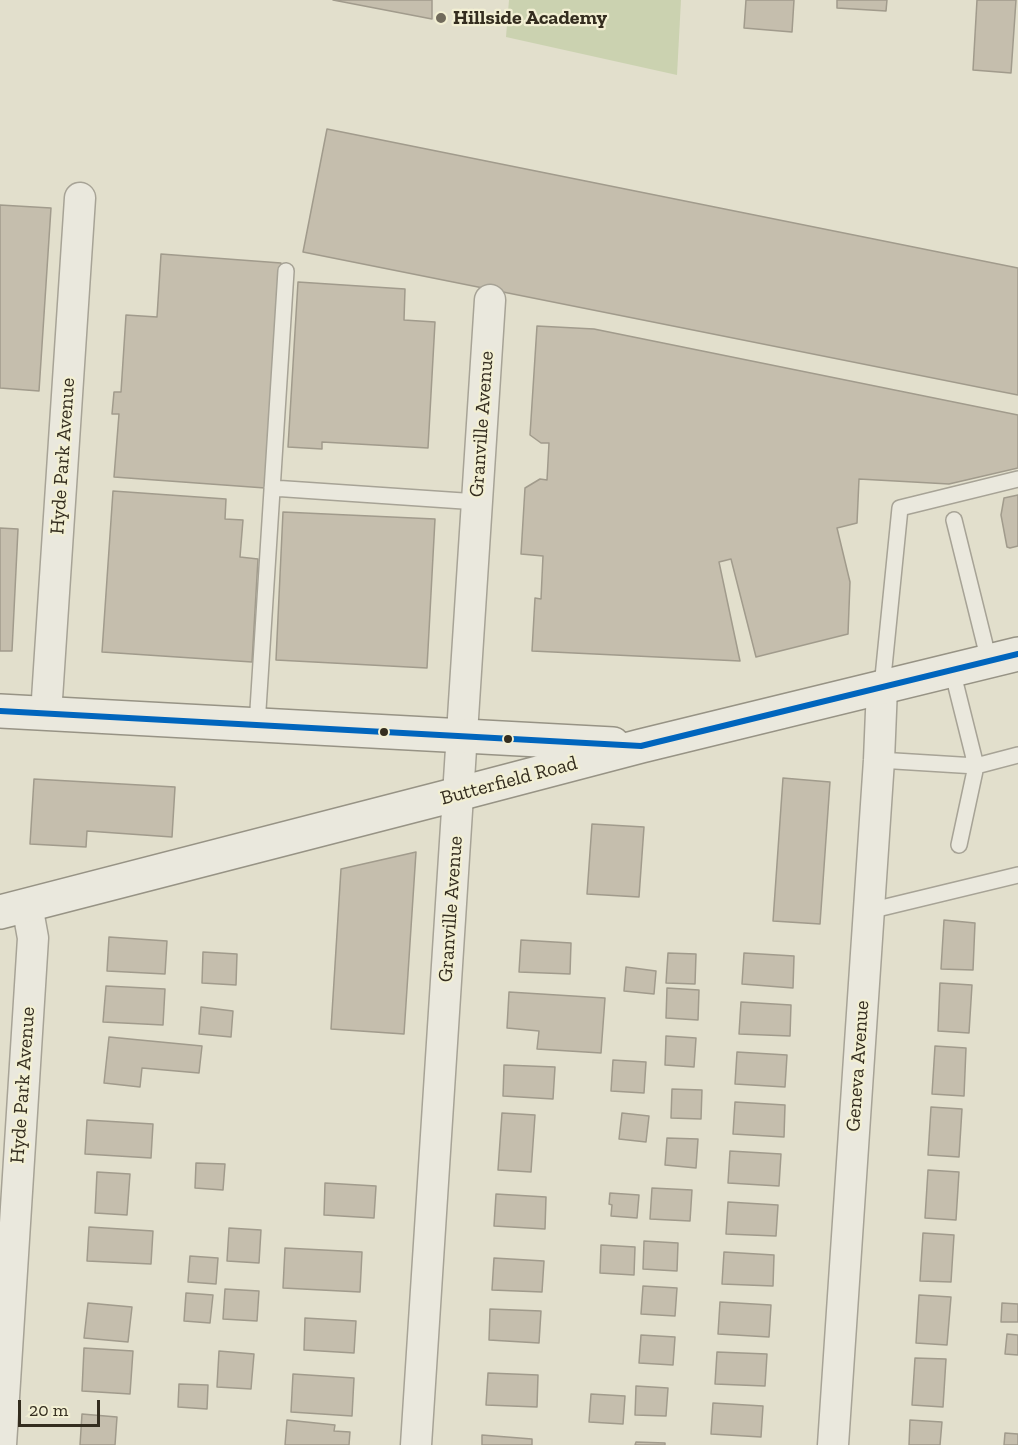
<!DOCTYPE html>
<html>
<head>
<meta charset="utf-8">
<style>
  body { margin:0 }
  #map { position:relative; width:1018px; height:1445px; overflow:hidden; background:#e2dfcc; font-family:"Zilla Slab",serif }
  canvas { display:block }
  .scale { position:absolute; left:18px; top:1400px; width:82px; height:27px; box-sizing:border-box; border:3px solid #342d1f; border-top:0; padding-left:8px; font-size:18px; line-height:21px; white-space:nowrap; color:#342d1f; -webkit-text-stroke:4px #f2efd3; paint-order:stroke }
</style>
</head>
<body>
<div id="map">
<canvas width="1018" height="1445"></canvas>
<div class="scale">20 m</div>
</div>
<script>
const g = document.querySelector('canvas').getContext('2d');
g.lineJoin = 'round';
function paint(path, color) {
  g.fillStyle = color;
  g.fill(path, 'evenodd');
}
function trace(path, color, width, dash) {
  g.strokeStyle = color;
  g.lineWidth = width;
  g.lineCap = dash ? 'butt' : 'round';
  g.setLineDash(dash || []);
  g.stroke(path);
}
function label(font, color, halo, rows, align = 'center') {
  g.font = font + ' "Zilla Slab",serif';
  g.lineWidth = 4.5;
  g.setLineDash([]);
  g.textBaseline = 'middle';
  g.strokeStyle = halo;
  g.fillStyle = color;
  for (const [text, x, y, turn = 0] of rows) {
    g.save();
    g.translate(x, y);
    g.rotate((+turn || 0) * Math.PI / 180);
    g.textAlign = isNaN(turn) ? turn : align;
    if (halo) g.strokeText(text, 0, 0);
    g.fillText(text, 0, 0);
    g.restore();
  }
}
const green = new Path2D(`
  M509 0H681L677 75 506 37Z`);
const building = new Path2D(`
  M333 0H432V19Z
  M746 0H794L792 32 744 28Z
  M837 0H887L886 11 837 8Z
  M977 0H1016L1011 73 973 70Z
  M327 129 1018 268V395L303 252Z
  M0 205 51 208 39 391 0 388Z
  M161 254 281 263 265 488 114 477 119 414H112L114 392H121L126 315 157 317Z
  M298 282 405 289 404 320 435 322 428 448 322 442V449L288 447Z
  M537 326 594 329 1018 415V468L949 484 859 479 857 523 837 528 850 582 848 634 756 657 731 559 719 562 740 661 532 651 535 598 541 599 543 556 521 554 525 488 540 479 547 480 549 443H541L530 435Z
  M113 491 226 499 225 519 243 520 240 557 258 559 252 662 102 652Z
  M1018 495V546L1010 548 1007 547 1001 515 1004 498Z
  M283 512 435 519 427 668 276 660Z
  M0 528 18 529 12 651H0Z
  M783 778 830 782 820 924 773 921Z
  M34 779 175 787 172 837 87 831 86 847 30 844Z
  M592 824 644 827 639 897 587 894Z
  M416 852 404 1034 331 1029 341 869Z
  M944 920 975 923 973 970 941 969Z
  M109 937 167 941 165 974 107 971Z
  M521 940 571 943 570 974 519 972Z
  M203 952 237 954 236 985 202 983Z
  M668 953 696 954 695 984 666 983Z
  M744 953 794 956 793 988 742 984Z
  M626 967 656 971 654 994 624 991Z
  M940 983 972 985 969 1033 938 1031Z
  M106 986 165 989 163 1025 103 1022Z
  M667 988 699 990 698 1020 666 1018Z
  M509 992 605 998 601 1053 537 1049 539 1031 507 1028Z
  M741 1002 791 1005 790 1036 739 1034Z
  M201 1007 233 1011 231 1037 199 1034Z
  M666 1036 696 1038 694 1067 665 1065Z
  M109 1037 202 1046 199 1073 142 1068 140 1087 104 1083Z
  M935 1046 966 1048 964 1096 932 1094Z
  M737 1052 787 1055 785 1087 735 1084Z
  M613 1060 646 1062 644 1093 611 1091Z
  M504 1065 555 1067 553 1099 503 1096Z
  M672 1089 702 1090 701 1119 671 1118Z
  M735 1102 785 1105 784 1137 733 1134Z
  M931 1107 962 1109 959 1157 928 1155Z
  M502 1113 535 1115 531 1172 498 1170Z
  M622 1113 649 1116 646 1142 619 1139Z
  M87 1120 153 1124 151 1158 85 1154Z
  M667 1138 698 1139 696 1168 665 1165Z
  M730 1151 781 1154 779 1186 728 1183Z
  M196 1163 225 1164 223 1190 195 1188Z
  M928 1170 959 1172 956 1220 925 1218Z
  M97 1172 130 1174 127 1215 95 1213Z
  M325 1183 376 1186 374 1218 324 1215Z
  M652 1188 692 1190 690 1221 650 1219Z
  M610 1193 639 1195 637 1218 611 1216 612 1205 609 1204Z
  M496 1194 546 1197 545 1229 494 1226Z
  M728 1202 778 1205 776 1236 726 1234Z
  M89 1227 153 1231 151 1264 87 1261Z
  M229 1228 261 1230 259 1263 227 1261Z
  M923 1233 954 1235 951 1282 920 1281Z
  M644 1241 678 1243 677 1271 643 1269Z
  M601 1245 635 1247 634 1275 600 1273Z
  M285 1248 362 1252 360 1292 283 1288Z
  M724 1252 774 1255 773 1286 722 1284Z
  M190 1256 218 1258 216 1284 188 1282Z
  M494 1258 544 1261 542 1292 492 1290Z
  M643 1286 677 1288 675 1316 641 1314Z
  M225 1289 259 1291 257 1321 223 1319Z
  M186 1293 213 1295 210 1323 184 1321Z
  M919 1295 951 1297 947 1345 916 1343Z
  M720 1302 771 1305 769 1337 718 1334Z
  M88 1303 132 1307 128 1342 84 1338Z
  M1002 1303 1018 1304V1322H1001Z
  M490 1309 541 1311 539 1343 489 1340Z
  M305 1318 356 1321 354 1353 304 1350Z
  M1007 1334 1018 1335V1355L1005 1354Z
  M641 1335 675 1337 673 1365 639 1363Z
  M84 1348 133 1351 130 1394 82 1391Z
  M219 1351 254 1354 251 1389 217 1387Z
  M717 1352 767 1354 765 1386 715 1384Z
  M915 1358 946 1359 943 1407 912 1405Z
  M488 1373 538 1375 537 1407 486 1405Z
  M293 1374 354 1378 352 1416 291 1412Z
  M179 1384 208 1385 207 1409 178 1407Z
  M636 1386 668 1388 666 1416 635 1415Z
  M591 1394 625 1396 623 1424 589 1422Z
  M713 1403 763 1406 761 1437 711 1434Z
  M82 1414 117 1417 115 1445H80Z
  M287 1420 335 1425 334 1431 350 1432 349 1445H285Z
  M910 1420 942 1422 940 1445H909Z
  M1005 1433 1018 1434V1445H1004Z
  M482 1435 532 1439V1445H482Z
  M636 1442 665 1443V1445H635Z`);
const service = new Path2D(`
  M272 488 478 502
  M954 520 989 661
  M952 670 976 766 959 845
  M882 687 900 508 1018 479
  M257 725 286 271
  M879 760 976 766 1018 755
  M869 911 1018 875`);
const minor = new Path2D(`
  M46 714 80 198
  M1 1445 33 938 27 905
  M416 1445 490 300
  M833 1445 879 760 882 687`);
const secondary = new Path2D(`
  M0 711 613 744
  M0 912 458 794 641 746 1018 654`);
const bus1 = new Path2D(`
  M0 711 641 746 1018 654`);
const markers = [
  [441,18,6,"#716b5c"],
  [384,732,5,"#342d1f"],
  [508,739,5,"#342d1f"]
];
const poiNames = [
  ["Hillside Academy",453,18]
];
const streetNames = [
  ["Granville Avenue",482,424,-86],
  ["Hyde Park Avenue",63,456,-86],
  ["Butterfield Road",509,781,-15],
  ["Granville Avenue",451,909,-86],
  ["Geneva Avenue",858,1066,-86],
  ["Hyde Park Avenue",23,1085,-86]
];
paint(green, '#cbd2b0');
paint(building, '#c5bead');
trace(building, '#a19b8c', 1.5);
trace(service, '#a7a396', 18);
trace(minor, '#a7a396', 33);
trace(secondary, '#979385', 36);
trace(service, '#eae8dd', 15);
trace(minor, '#eae8dd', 30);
trace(secondary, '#eae8dd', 33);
trace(bus1, '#0065bd', 6);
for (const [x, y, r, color] of markers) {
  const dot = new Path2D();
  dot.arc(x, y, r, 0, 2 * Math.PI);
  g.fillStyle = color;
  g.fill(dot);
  trace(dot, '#f2efd3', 2);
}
label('bold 20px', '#342d1f', '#f2efd3', poiNames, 'left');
label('20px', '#342d1f', '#f2efd3', streetNames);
</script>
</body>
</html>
